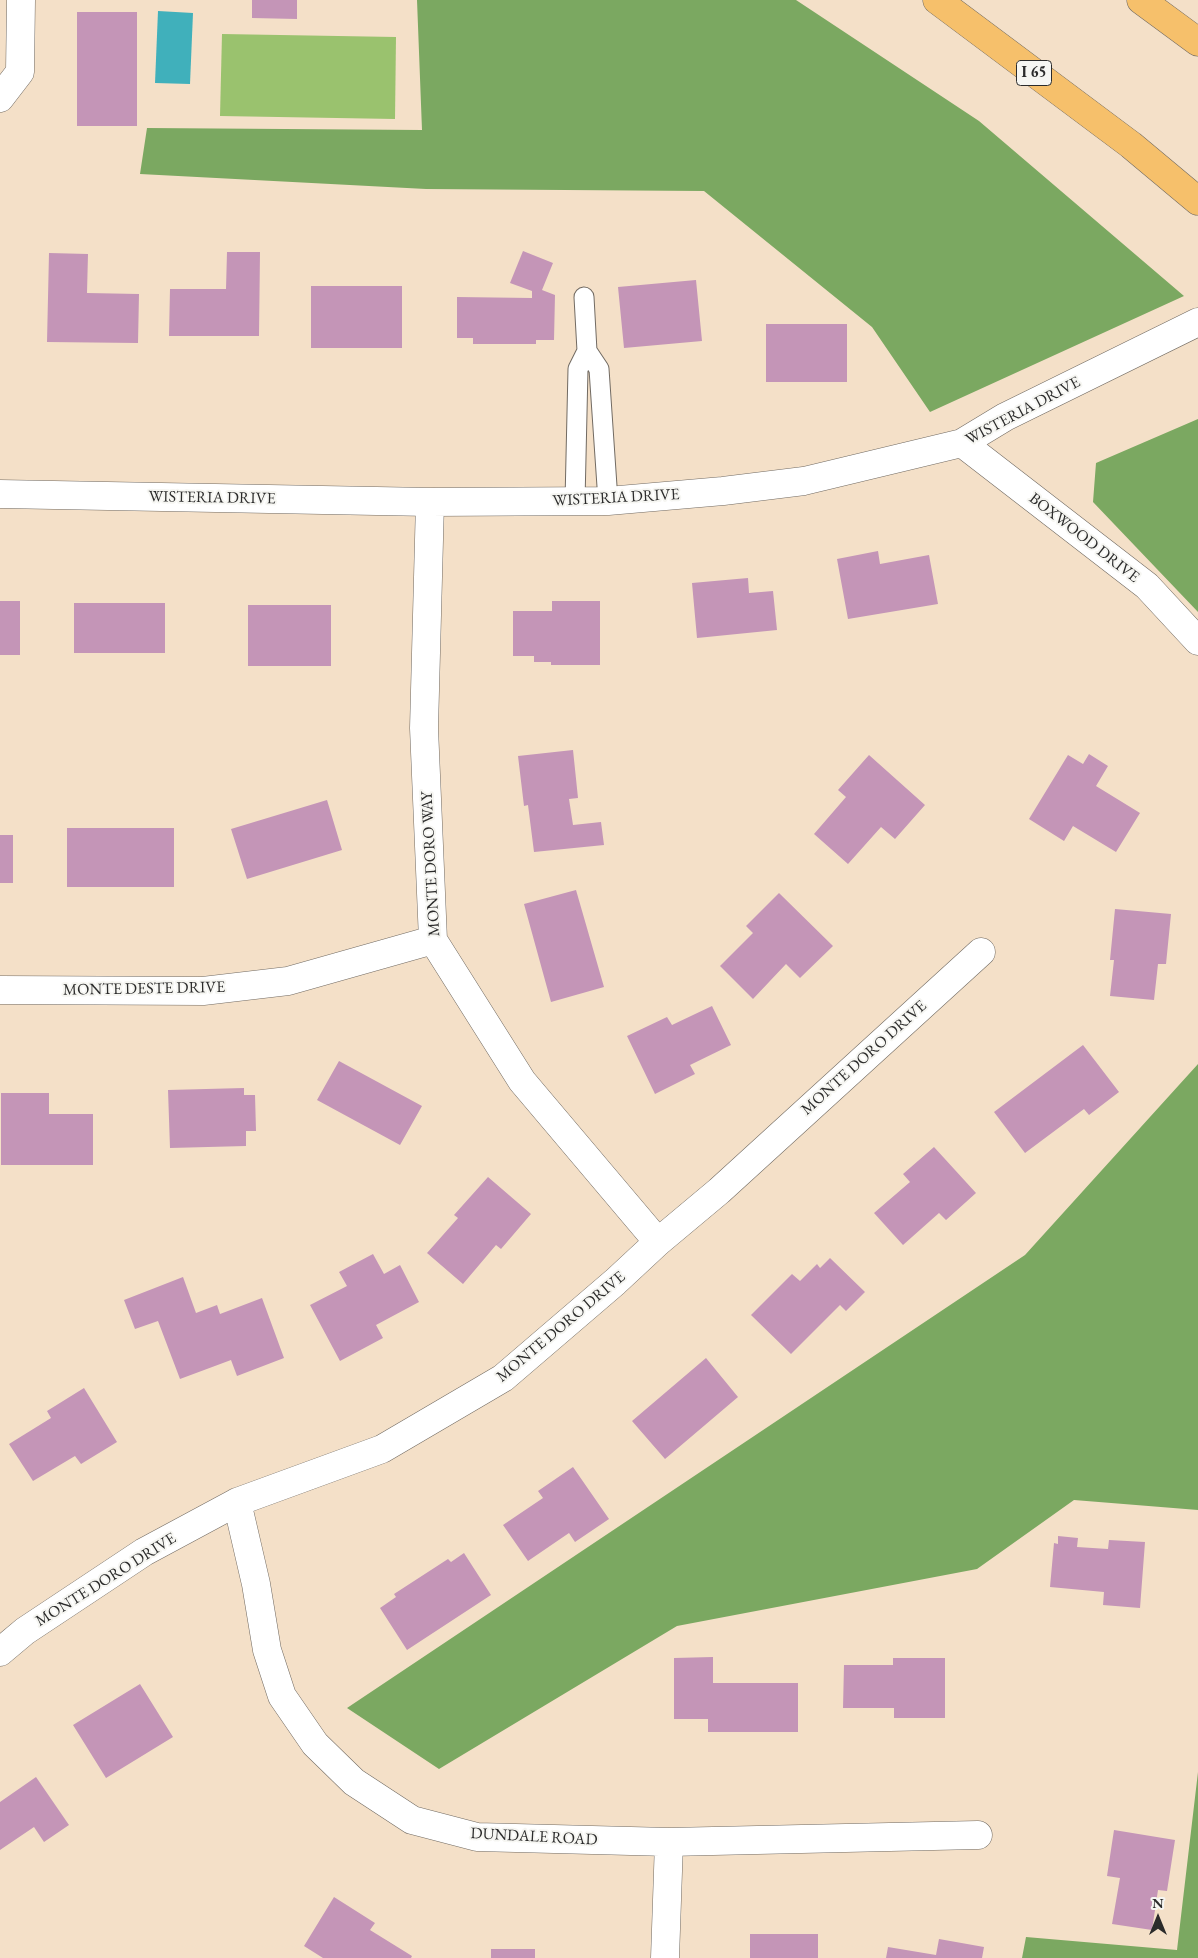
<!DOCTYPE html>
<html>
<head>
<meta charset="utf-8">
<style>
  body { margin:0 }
  #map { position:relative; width:1198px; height:1958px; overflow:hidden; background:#f4e0c8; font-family:"EB Garamond",serif }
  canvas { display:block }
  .north { position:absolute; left:1133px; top:1893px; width:50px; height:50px; -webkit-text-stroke:4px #f6f6f2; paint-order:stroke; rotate:0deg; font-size:14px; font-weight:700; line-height:20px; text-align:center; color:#2b2b2b }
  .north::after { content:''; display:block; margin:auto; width:18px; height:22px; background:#2b2b2b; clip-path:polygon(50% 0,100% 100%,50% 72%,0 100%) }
</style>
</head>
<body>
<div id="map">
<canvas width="1198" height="1958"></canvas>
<div class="north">N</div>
</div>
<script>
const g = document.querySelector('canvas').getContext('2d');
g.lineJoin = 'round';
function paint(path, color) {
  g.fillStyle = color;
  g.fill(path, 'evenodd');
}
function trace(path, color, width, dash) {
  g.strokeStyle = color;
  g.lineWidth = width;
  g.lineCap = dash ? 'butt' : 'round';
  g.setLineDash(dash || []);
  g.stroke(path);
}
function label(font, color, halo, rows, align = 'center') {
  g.font = font + ' "EB Garamond",serif';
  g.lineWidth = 4;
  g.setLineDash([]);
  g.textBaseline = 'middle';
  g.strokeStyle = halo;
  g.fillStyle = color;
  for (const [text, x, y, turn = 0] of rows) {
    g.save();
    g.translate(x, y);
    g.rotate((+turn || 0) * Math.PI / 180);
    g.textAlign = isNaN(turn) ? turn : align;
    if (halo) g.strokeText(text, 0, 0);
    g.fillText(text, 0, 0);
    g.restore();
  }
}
const green = new Path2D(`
  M222 34 396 37 395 119 220 116Z`);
const forest = new Path2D(`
  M417 0H796L979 121 1184 296 930 412 872 327 704 191 426 189 140 174 147 128 422 130Z
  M1198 419V612L1093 502 1096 463Z
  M1198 1064V1510L1074 1500 977 1569 677 1626 439 1769 347 1708 1025 1255Z
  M1198 1772V1958H1022L1026 1937 1177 1950Z`);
const water = new Path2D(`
  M158 11 193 13 190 84 155 83Z`);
const building = new Path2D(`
  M252 0H297V19L252 18Z
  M77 12H137V126H77Z
  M523 251 553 263 542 290 555 295 554 340H536V344H473V338H457V297L532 298V291L510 283Z
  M227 252H260L259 336H169L170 289H226Z
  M49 253 88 254 87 293 139 294 138 343 47 342Z
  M696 280 702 341 624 348 618 287Z
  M311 286H402V348H311Z
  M766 324H847V382H766Z
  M878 551 880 564 929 555 938 604 848 619 837 559Z
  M748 578 749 593 773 591 777 630 697 638 692 583Z
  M0 601H20V655H0Z
  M552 601H600V665H551V662H534V656H513V611H552Z
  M74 603H165V653H74Z
  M248 605H331V666H248Z
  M573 750 578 798 569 799 573 825 601 822 604 845 534 852 528 805 524 806 518 756Z
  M1089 754 1108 766 1096 786 1140 813 1116 852 1073 826 1064 841 1029 819 1068 755 1083 764Z
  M869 755 925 805 895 839 881 827 848 864 814 834 846 797 838 790Z
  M327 800 342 850 247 879 231 829Z
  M67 828H174V887H67Z
  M0 835H13V883H0Z
  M576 890 604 987 551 1002 524 904Z
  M779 893 833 946 800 978 786 964 753 999 720 966 753 933 746 926Z
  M1115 909 1171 914 1166 964H1158L1154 1000 1110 996 1114 960H1110Z
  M712 1006 731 1045 690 1065 695 1074 655 1094 627 1036 667 1017 672 1025Z
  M1083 1045 1119 1092 1089 1115 1084 1109 1025 1153 994 1112Z
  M339 1061 422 1106 400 1145 317 1100Z
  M244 1088V1095H255L256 1131H246V1146L170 1148 168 1090Z
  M1 1093H49V1114H93V1165H1Z
  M934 1147 976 1193 946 1220 939 1213 903 1245 874 1213 910 1182 903 1174Z
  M488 1177 531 1214 501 1249 496 1245 463 1284 427 1253 458 1218 454 1215Z
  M373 1254 384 1274 400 1265 419 1302 376 1325 383 1338 340 1361 310 1305 347 1286 339 1272Z
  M830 1258 865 1292 846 1311 840 1305 791 1354 751 1315 792 1274 800 1281 817 1264 820 1268Z
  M183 1277 196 1313 217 1305 220 1314 262 1298 284 1358 237 1376 231 1360 180 1379 158 1321 135 1329 124 1300Z
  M706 1358 738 1397 665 1459 632 1421Z
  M84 1388 117 1442 81 1464 75 1456 33 1481 9 1444 51 1418 47 1411Z
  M573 1467 609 1519 575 1542 569 1533 528 1561 503 1525 543 1498 538 1491Z
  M1058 1536 1078 1538 1077 1547 1108 1549 1109 1540 1145 1542 1140 1608 1103 1605 1104 1592 1050 1587 1054 1543 1058 1544Z
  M464 1553 491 1595 407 1650 380 1608 396 1597 394 1594 448 1559 451 1562Z
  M713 1657V1683H798V1732H708V1719H674V1658Z
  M893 1658H945V1718H894V1708H843L844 1665H893Z
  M140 1684 173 1737 106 1778 73 1725Z
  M36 1777 69 1825 44 1842 34 1827 0 1850V1802Z
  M1114 1830 1175 1840 1167 1891 1158 1890 1152 1930 1112 1924 1120 1878 1107 1876Z
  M334 1897 375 1923 370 1930 412 1956 411 1958H323L304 1946Z
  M750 1934H818V1958H750Z
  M939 1939 984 1947 982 1958H886L888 1947 936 1955Z
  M491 1949H535V1958H491Z`);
const service = new Path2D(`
  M587 351 599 369 608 501
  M575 501 578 369 587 351 584 297`);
const minor = new Path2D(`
  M0 98 20 72 21 0
  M962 443 1147 586 1198 641
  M0 494 430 502 608 501 723 491 804 481 962 443 1005 417 1198 322
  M430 502 424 728 433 940 522 1081 658 1242
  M0 990 203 991 288 981 433 940
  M237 1502 256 1584 267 1650 282 1696 315 1744 354 1782 412 1820 477 1837 669 1842 978 1835
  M0 1652 25 1631 144 1552 237 1502 382 1449 503 1378 615 1282 658 1242 719 1191 981 952
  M665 1958 669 1842`);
const motorway = new Path2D(`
  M937 0 1131 145 1198 201
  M1141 0 1198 42`);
const shields = [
  [1034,73,35]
];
const shieldNames = [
  ["I 65",1034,73]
];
const streetNames = [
  ["WISTERIA DRIVE",1023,411,-28],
  ["WISTERIA DRIVE",212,498,1],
  ["WISTERIA DRIVE",616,498,-3],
  ["BOXWOOD DRIVE",1084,538,38],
  ["MONTE DORO WAY",431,864,-93],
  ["MONTE DESTE DRIVE",144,989,-1],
  ["MONTE DORO DRIVE",864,1058,-42],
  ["MONTE DORO DRIVE",561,1327,-40],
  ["MONTE DORO DRIVE",106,1580,-32],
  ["DUNDALE ROAD",534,1837,3]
];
paint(green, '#9ac26e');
paint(forest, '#7ba861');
paint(water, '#40b0bb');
paint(building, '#c495b7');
trace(service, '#716a62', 21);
trace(minor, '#716a62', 29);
trace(motorway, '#716a62', 29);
trace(service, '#fff', 19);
trace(minor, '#fff', 28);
trace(motorway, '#f6c06b', 28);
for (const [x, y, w] of shields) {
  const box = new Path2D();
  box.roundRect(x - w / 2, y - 12.5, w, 25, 4);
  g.fillStyle = '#f6f6f2';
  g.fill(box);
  trace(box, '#2b2b2b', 1);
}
label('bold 15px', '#2b2b2b', null, shieldNames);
label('16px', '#2b2b2b', '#f6f6f2', streetNames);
</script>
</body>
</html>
